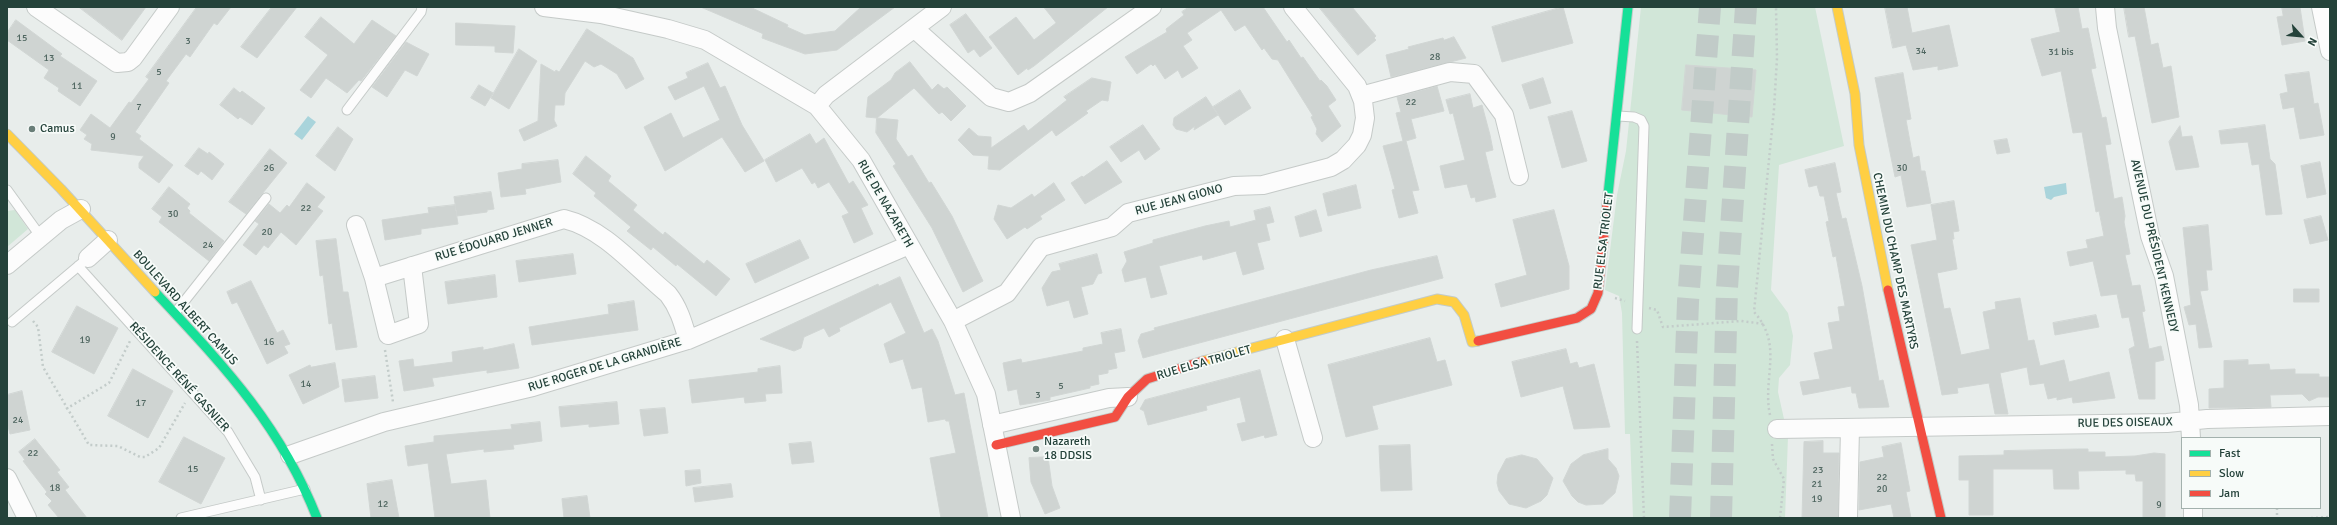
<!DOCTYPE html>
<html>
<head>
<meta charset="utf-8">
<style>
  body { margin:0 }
  #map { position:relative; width:2337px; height:525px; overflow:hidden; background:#e8edeb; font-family:Signika,sans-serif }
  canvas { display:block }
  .frame { position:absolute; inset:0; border:8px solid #24423a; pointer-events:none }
  .legend { position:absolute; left:2181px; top:437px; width:140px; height:72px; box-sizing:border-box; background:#f7fbf9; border:1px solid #a3b1ad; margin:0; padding:5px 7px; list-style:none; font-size:12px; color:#24423a }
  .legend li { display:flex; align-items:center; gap:8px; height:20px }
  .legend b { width:20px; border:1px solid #a3b1ad }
  .north { position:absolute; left:2281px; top:16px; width:40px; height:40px; -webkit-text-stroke:3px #f7fbf9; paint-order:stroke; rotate:117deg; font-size:11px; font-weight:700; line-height:16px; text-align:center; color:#24423a }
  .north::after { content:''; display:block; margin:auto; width:14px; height:18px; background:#24423a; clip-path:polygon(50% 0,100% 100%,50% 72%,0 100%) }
</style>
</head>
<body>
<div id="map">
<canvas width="2337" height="525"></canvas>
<div class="frame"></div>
<ul class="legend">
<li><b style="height:5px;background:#16e098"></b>Fast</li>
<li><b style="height:5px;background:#ffcf43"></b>Slow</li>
<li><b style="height:5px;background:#f24e42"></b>Jam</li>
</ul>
<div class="north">N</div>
</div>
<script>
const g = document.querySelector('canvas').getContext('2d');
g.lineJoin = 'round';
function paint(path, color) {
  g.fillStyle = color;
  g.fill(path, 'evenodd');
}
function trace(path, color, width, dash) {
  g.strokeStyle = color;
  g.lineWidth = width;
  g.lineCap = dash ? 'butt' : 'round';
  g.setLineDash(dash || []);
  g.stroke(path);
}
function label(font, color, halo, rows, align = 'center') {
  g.font = font + ' Signika,sans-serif';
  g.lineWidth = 3.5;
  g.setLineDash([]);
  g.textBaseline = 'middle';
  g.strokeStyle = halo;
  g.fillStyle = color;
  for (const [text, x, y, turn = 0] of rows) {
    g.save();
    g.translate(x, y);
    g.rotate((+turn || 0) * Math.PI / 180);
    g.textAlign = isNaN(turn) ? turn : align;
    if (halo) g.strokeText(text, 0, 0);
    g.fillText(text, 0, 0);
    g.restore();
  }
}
const green = new Path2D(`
  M1641 7H1815L1844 146 1779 165 1771 290 1788 313 1793 336 1790 365 1779 378 1778 392 1788 437 1785 518H1633L1630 434H1625L1622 313 1619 296 1605 290 1617 195 1626 151Z
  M15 210 28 229 7 247V211Z`);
const water = new Path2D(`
  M308 116 316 122 302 140 294 134Z
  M2066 183 2067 194 2054 197 2051 200 2046 198 2044 187Z`);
const building = new Path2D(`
  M79 7H146L122 40Z
  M197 7H231L217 25 214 23 190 57 186 54 166 81 169 83 135 132 141 136 139 139 173 165 159 183 139 168V163L144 156 91 150 92 144 84 139 87 135 80 130 91 114 110 128 129 102 131 103 149 79 146 77Z
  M272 7H297L257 58 241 47Z
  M701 7H750L788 25 787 27 805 35 835 31 861 7H895L837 50 805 54 762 38 763 34Z
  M1044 7H1108L1034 66 1028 70 1027 68 1018 75 989 37 1016 17 1034 40 1056 23Z
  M1189 7H1263L1287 42 1289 40 1301 58 1303 57 1320 81 1321 80 1327 86 1336 100 1328 106 1341 126 1322 142 1316 134 1317 129 1311 117 1313 116 1278 60 1272 59 1264 48 1262 50 1245 25 1235 31 1221 10 1187 33 1192 40 1183 46 1198 68 1182 78 1178 70 1165 79 1155 64 1153 66 1151 64 1137 74 1125 57 1167 32 1166 29 1184 15 1182 12Z
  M1319 7H1352L1376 36 1374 38 1376 40 1358 55Z
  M1563 7 1573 43 1502 62 1492 27Z
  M1885 7H1907L1912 33 1949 25 1958 66 1938 70V66L1913 70 1906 45 1893 48Z
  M2055 7H2078L2082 29 2088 28 2096 68 2091 69 2102 118 2106 117 2111 144 2105 145 2114 199 2122 197 2125 216 2124 222 2130 254 2125 255 2132 286 2140 285 2145 311 2142 312 2149 349 2161 346 2164 360 2155 362V399H2139L2129 349 2135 346 2129 317 2122 318 2117 294 2101 296 2093 261 2070 266 2067 252 2088 248 2086 240 2104 236 2099 211 2096 212 2082 132 2073 133 2061 71 2042 76 2031 39 2060 32Z
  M2124 7H2144L2151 45 2158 43 2163 68 2171 66 2179 117 2152 123 2135 36 2129 37Z
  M2282 7H2300L2305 41 2282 45 2277 17 2283 16Z
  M966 14 992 48 980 57 974 49 968 53 950 25Z
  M321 17 354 44 372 20 396 36 361 81 359 80 347 93 326 78 311 98 300 90 328 55 305 37Z
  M16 20 62 54 60 56 66 60 97 81 80 106 58 91 59 88 44 78 49 70 7 40V33Z
  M456 23 515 26 513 53 495 52V46L456 45Z
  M587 29 633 58 644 79 626 89 617 74 601 64 594 67 585 61 565 93 564 105H555L554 120 557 126 524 141 519 130 538 121 541 64 555 72 556 70 559 72Z
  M1454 37 1466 58 1391 77 1386 55 1409 49 1408 47 1443 38 1444 40Z
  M406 42 429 54 417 76 405 70 387 97 372 87Z
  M519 49 537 61 509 109 491 98Z
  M910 62 932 90 938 84 944 89 947 87 966 106 951 121 942 112 939 114 914 88 877 118 866 117 868 97 891 80 895 73Z
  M708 63 720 88 725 86 742 125 764 161 745 172 722 137 665 171 644 127 671 113 683 138 720 120 704 86 675 100 668 87 688 78 686 73Z
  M1686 65 1756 70 1752 117 1682 110Z
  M2309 72 2314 104 2318 103 2324 135 2300 139 2294 107 2283 109 2280 94 2288 92 2285 75Z
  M1903 73 1911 119 1906 120 1913 158 1919 156 1921 171H1925L1931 203 1907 207 1901 175 1895 177 1875 78Z
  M1092 78 1111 82 1108 101 1102 100 1086 111 1088 113 1056 136 1052 130 1000 170 988 169 989 156 973 155 958 140 969 128 978 136 991 137V148L1024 125 1028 131 1067 100 1064 97Z
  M1543 78 1551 103 1530 109 1522 85Z
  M479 85 493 93 485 106 471 98Z
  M1437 86 1444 111 1411 119 1416 138 1406 141 1419 190 1412 191 1418 213 1399 218 1392 190 1395 189 1383 146 1403 141 1396 113 1401 112 1397 97Z
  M234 88 240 93 242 91 265 108 252 125 240 117 238 119 220 105Z
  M1240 90 1251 108 1225 125 1213 107Z
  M1470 94 1473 108 1482 105 1490 135 1493 150 1485 152 1496 197 1476 202 1475 197 1471 198 1467 184 1445 188 1440 166 1465 160 1453 113 1450 114 1446 100Z
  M1206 97 1218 115 1194 130 1195 126 1187 132 1176 129 1173 125 1174 118Z
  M1572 111 1587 161 1562 168 1548 117Z
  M877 118 898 120 896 139 908 157 912 155 929 183 931 182 952 216 983 281 963 292 932 228 893 166 896 164 876 133Z
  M1143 125 1160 149 1145 160 1139 150 1121 162 1110 147Z
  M2265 125 2270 159 2275 164 2282 214 2266 215 2259 164 2252 165 2248 142 2221 144 2219 131Z
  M2180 126 2182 137 2192 136 2199 167 2176 170 2169 142Z
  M338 127 353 139 335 171 316 156Z
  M810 134 816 144 824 138 849 184 853 181 868 205 861 208 873 234 854 243 842 216 849 213 829 182 818 188 815 182 812 184 802 168 776 182 765 160Z
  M2007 139 2010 152 1997 154 1994 141Z
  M199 148 208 154 209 152 224 164 212 180 201 171 198 175 185 166Z
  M270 149 287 163 246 214 229 202Z
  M586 156 611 176 608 181 637 205 633 210 663 235 665 232 704 264 707 260 730 279 716 296 677 264 676 266 653 247 651 250 627 231 631 227 594 196 596 193 573 174Z
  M558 160 561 182 525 189 526 194 501 197 498 173 522 169V164Z
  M1107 161 1122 182 1085 204 1071 183 1082 176 1083 177Z
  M2320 162 2326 194 2307 198 2301 166Z
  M1835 163 1841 192 1836 193 1842 219 1846 218 1862 286 1879 381 1883 380 1889 407 1859 408 1856 393H1852L1851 386 1803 395 1800 382 1820 379 1814 353 1833 349 1828 323 1840 321 1838 307 1845 306 1836 256 1833 257 1826 222 1829 221 1824 196H1820L1817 185 1809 187 1805 170Z
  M307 183 325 197 317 207 323 211 296 245 281 232 268 248 264 245 256 255 243 245 259 224 255 221 269 204 280 213 287 205 289 207Z
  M1054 183 1065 200 1040 216 1042 219 1027 229 1025 227 1007 239 994 219 998 205 1011 208 1032 194 1034 197Z
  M1356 185 1361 208 1328 216 1323 194Z
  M169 187 190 204 187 208 190 211 189 213 224 241 209 261 159 222 162 217 152 209Z
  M491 192 494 209 487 210V212L457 216 454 197Z
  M1954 201 1959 231 1953 232 1954 239H1952L1957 269 1937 273 1944 309 1950 308 1961 355 1990 349 1983 312 1996 309 1995 302 2020 298 2028 341 2034 340 2040 366 2064 360 2069 382 2109 372 2115 398 2073 403 2072 397 2057 400V397L2048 399 2044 383 2030 385 2027 367 2000 373 2008 414H1995L1989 383 1957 388 1958 393 1942 395 1911 245 1937 240 1931 205Z
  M455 205 458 224 421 229V234L385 240 382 220 429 213 428 208Z
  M1270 207 1274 222 1266 224 1270 240 1257 243 1264 269 1243 275 1236 251 1203 260 1202 255 1159 266 1167 294 1151 298 1146 277 1125 282 1122 270 1127 261 1124 252 1153 243V240L1205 226 1229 221 1230 227 1256 220 1254 211Z
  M1316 210 1322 231 1300 237 1295 217Z
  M1554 210 1569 266V289L1501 307 1495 284 1527 275 1513 220Z
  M2321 216 2328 240 2310 244 2304 220Z
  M2208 225 2212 270H2206L2208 290 2200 291 2212 347 2199 348 2196 324 2189 325 2184 307 2191 305 2183 228Z
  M336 239 343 292H348L357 347 336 350 332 323 329 324 323 275 320 276 316 241Z
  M800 240 809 258 755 283 746 264Z
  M573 254 576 274 519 282 516 261Z
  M1097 254 1102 273 1098 274 1093 284 1081 287 1088 314 1074 318 1069 300 1047 306 1042 288 1052 272 1061 270 1059 264Z
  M1437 256 1443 278 1143 358 1138 341 1141 334 1155 330 1154 328 1371 270Z
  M495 275 497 297 448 304 445 282Z
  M900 277 924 333 932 329 938 341 955 395 964 393 988 518H941L930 458 956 453 949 421H946L945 419 928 422 922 387 912 389 903 359 890 363 884 344 906 333 891 302 839 328 840 331 829 337 824 328 804 337 801 348 794 351 760 339 878 284 879 286Z
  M251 281 277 333 283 330 290 344 284 346 288 353 267 364 237 302 232 304 227 292Z
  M2294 289H2319V302H2294Z
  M634 301 638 330 532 345 529 327 609 314 608 305Z
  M77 306 118 328 94 374 52 352Z
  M2096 315 2099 327 2055 335 2053 323Z
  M1121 329 1125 351 1114 353 1117 368 1108 370V373L1098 375 1099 384 1090 386V388L1050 397V400L1020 405 1017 389 1008 391 1003 363 1021 359 1022 363 1083 351V348L1103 344 1101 333Z
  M1430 338 1437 362 1445 360 1452 385 1372 406 1378 429 1346 437 1328 365Z
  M514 344 519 368 487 373V370L432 378 434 386 404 391 399 361 413 359 414 367 453 362 452 352 483 347V350Z
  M1566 349 1570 364 1577 362 1579 368 1594 364 1610 427 1574 429 1563 386 1521 397 1512 362Z
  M2248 360V365L2269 364 2270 370 2295 369V374H2319V377H2330V397H2318L2309 401 2302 394 2270 395 2271 407 2209 408V389L2224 388V361Z
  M335 363 339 387 303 404 289 375 310 365 311 367Z
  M780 366 782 393 765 394 766 401 745 403 744 397 692 403 689 380 758 372V369Z
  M133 369 173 391 148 438 108 416Z
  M1260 370 1277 435 1265 438 1264 435 1242 441 1237 424 1246 422 1240 397 1206 406 1207 410 1148 425 1144 411 1140 409 1145 400Z
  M375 376 378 398 345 402 342 380Z
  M22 391 30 430 10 434 7 422V395Z
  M617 402 619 424 589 427V424L561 427 559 407Z
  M665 408 668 433 644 436 640 410Z
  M540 422 542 441 513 445 514 449 484 452V449L446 454 451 484 486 480 490 518H435L428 463 408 466 405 446 434 442V436L512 429 511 425Z
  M184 437 225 458 201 504 159 482Z
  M35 439 60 470 57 472 69 487 65 490 87 518H59L48 505 52 501 45 494 47 492 23 461 25 460 19 452Z
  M1823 441V453H1839L1838 518H1802L1804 442Z
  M811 442 814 462 792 464 789 444Z
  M1901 443 1910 491 1906 492 1911 518H1894L1891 504 1859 510 1860 462 1884 457 1882 447Z
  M1410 445 1412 490 1381 491 1379 446Z
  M1608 449V459L1616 468 1619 476 1615 493 1603 504 1586 505 1578 502 1572 496 1563 481 1571 464 1583 455Z
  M2078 449H2088V452H2105V457L2135 456 2154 453 2165 454V518H2143V481H2136L2135 474H2126V470L2078 471 2079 489H2054L2053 469H1993V515H1969V480H1959V456L2004 455V451Z
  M1522 455 1537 459 1553 478 1547 495 1541 501 1526 508 1509 504 1499 491 1497 483 1498 474 1506 459Z
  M1041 457H1048L1052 486 1060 508 1045 514 1031 482 1029 458Z
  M700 470 701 483 686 486 685 471Z
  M392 480 399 518H371L367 484Z
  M731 484 733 497 695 502 693 488Z
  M587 496 590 518H564L562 499Z`);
const highwayTunnel = new Path2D(`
  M1680 518 1688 302 1710 7
  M1721 518 1727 288 1746 7`);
const path = new Path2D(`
  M1615 298 1625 301
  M1649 308 1657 310 1663 327 1741 321 1764 324
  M33 321 38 327 43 367 89 445 118 446 140 457H145L159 448 185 403
  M1637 341 1644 518
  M385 350 393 402
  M66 409 109 383 130 341
  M1770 415C1762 378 1784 345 1754 312L1774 109 1777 58 1776 7
  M1772 444 1773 459 1784 479 1780 518
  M2277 508V518
  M2311 518 2330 517`);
const lane = new Path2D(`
  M347 110 421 12 422 7
  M1618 116 1634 117 1641 120 1644 126 1637 329
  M7 190 41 237
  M78 266 228 432 255 477 261 500
  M175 313 266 198
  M12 322 82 263
  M181 518 305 489`);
const street = new Path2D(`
  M36 7 117 63 128 62 133 58 170 7
  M544 7 601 14 668 29 705 40 817 106 861 160 953 321 986 394 1011 518
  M2105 7 2107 28 2150 236 2164 276 2189 405 2191 438
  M2321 7 2330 51
  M915 29 991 97 1009 102 1030 93 1152 7
  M1361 96 1450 72 1474 74 1504 115 1519 176
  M817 106 826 95 942 7
  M356 225 374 278 388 335 419 324 412 266
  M88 258 108 240
  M7 265 61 220 81 209
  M374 278 564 219C605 229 636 268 668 294 679 308 683 323 688 340
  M953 321 1007 293 1041 247 1112 227 1128 213 1234 186 1263 185 1331 167 1343 160 1357 145 1362 135 1365 118 1363 101 1357 86 1293 7
  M1285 339 1313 438
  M992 425 1109 398 1128 397
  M1777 429 2167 423 2207 419 2330 416
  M290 455 384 422 533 387 688 340 909 245
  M7 478 27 518
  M2193 508V518
  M1848 518 1850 428`);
const fast = new Path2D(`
  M1607 204 1628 7
  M155 292C222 364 280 424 317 518`);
const slow = new Path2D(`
  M1837 7 1855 94 1859 145 1888 290
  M7 134 61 189 155 292
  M1203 361 1437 299 1454 302 1464 315 1472 342 1478 341`);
const jam = new Path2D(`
  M1888 290 1941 518
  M1478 341 1577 318 1591 309 1598 293 1607 204
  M996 445 1115 417 1128 397 1147 379 1203 361`);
const markers = [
  [32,129,4,"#697e78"],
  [1036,449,4,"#697e78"]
];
const numberNames = [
  ["15",22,38],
  ["3",188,41],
  ["34",1921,51],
  ["31 bis",2061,52],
  ["28",1435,57],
  ["13",49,58],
  ["5",159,72],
  ["11",77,86],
  ["22",1411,102],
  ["7",139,107],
  ["9",113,137],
  ["26",269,168],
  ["30",1902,168],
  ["22",306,208],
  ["30",173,214],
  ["20",267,232],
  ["24",208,245],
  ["19",85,340],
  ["16",269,342],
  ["14",306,384],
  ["5",1061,386],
  ["3",1038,395],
  ["17",141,403],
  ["24",18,420],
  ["22",33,453],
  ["15",193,469],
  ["23",1818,470],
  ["22",1882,477],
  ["21",1817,484],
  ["18",55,488],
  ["20",1882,489],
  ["19",1817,499],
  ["12",383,504],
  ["9",2159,505]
];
const poiNames = [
  ["Camus",40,129],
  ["Nazareth",1044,442],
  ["18 DDSIS",1044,456]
];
const streetNames = [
  ["RUE JEAN GIONO",1179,200,-15],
  ["RUE DE NAZARETH",885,204,60],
  ["RUE ÉDOUARD JENNER",494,240,-17],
  ["RUE ELSA TRIOLET",1604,241,-83],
  ["AVENUE DU PRÉSIDENT KENNEDY",2154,246,77],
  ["CHEMIN DU CHAMP DES MARTYRS",1895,261,78],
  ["BOULEVARD ALBERT CAMUS",185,308,48],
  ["RUE ELSA TRIOLET",1204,363,-16],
  ["RUE ROGER DE LA GRANDIÈRE",605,365,-17],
  ["RÉSIDENCE RÉNÉ GASNIER",179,377,48],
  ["RUE DES OISEAUX",2125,423,-1]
];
paint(green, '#d1e6d8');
paint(water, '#a9d4db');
paint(building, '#cfd4d2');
trace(building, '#d1d6d4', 1);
trace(highwayTunnel, '#c1cbc8', 22, [22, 11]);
trace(lane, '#c5cac8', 11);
trace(street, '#c5cac8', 20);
trace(fast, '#c3cbc8', 11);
trace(slow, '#c3cbc8', 11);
trace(jam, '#c3cbc8', 11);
trace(path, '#c3ccca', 2.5, [2, 3]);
trace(lane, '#fcfcfc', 9);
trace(street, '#fcfcfc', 18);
trace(fast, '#16e098', 9);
trace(slow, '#ffcf43', 9);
trace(jam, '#f24e42', 9);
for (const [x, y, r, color] of markers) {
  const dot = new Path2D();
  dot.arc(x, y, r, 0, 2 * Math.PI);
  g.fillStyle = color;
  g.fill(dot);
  trace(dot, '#f7fbf9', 1.5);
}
label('10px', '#506761', null, numberNames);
label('12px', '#24423a', '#f7fbf9', poiNames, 'left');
label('12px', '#24423a', '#f7fbf9', streetNames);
</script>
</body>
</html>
